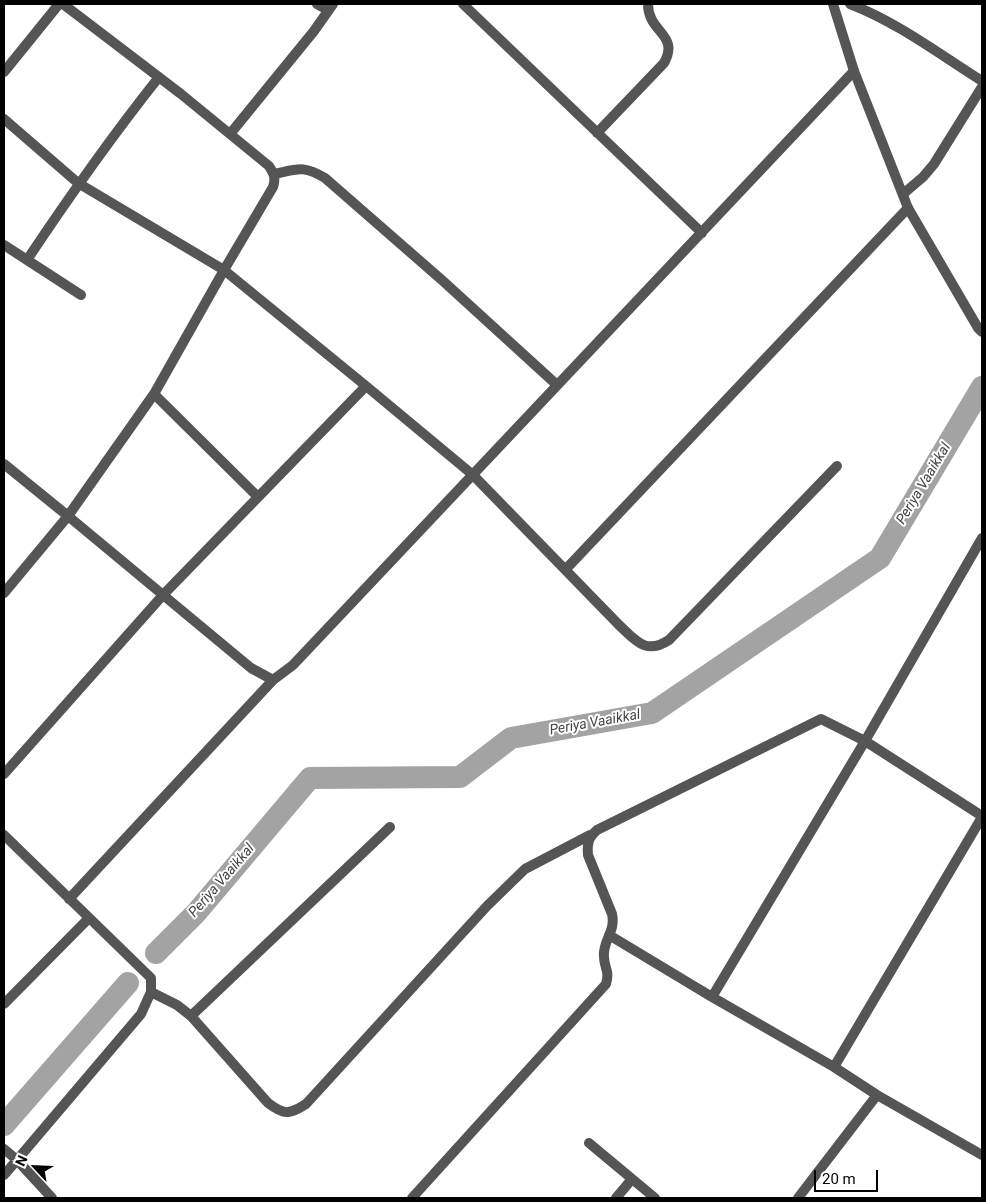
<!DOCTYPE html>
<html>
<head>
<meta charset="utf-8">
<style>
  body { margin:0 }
  #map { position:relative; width:986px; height:1202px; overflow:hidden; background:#fff; font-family:Roboto,sans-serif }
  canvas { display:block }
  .frame { position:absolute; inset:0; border:5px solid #000; pointer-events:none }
  .north { position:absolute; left:10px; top:1142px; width:50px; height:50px; -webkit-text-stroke:4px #fff; paint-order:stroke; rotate:295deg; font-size:14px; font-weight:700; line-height:20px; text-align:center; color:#000 }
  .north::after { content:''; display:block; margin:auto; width:18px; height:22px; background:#000; clip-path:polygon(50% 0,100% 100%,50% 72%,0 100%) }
  .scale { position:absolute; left:814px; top:1170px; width:64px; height:22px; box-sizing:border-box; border:2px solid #000; border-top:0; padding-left:6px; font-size:15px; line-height:18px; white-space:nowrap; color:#000; -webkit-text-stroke:4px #fff; paint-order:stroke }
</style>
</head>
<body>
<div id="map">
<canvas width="986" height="1202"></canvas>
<div class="frame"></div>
<div class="north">N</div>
<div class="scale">20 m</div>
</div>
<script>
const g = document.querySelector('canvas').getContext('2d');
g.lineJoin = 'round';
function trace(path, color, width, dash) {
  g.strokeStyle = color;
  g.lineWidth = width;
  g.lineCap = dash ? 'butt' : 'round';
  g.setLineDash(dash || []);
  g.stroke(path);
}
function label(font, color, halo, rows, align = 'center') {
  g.font = font + ' Roboto,sans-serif';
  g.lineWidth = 4;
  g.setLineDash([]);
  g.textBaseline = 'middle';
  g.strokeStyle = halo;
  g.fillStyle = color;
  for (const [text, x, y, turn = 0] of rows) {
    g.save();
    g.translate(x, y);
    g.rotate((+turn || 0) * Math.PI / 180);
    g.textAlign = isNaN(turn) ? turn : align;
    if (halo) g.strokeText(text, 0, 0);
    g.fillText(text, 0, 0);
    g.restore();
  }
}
const canal = new Path2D(`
  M156 953 196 913 310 778 460 777 511 738 652 713 880 558 982 387
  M4 1125 128 983`);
const minor = new Path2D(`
  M63 4 181 94 269 166C274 174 276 178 273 187L224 270 154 394 68 516 251 668 273 680 293 665 854 71
  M317 4 328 10
  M463 4 702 233
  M850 4C897 22 939 54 982 81
  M4 72 59 4
  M4 119 78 183 224 270 366 386 473 475 619 625C636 641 646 655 669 640L837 466
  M597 133 664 63C680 34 648 33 648 4
  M230 134 314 31 333 4
  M274 174C298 169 303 165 325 178L443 281 557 385
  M903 194 923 177 934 164 982 87
  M4 245 81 295
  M27 260C69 197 112 136 159 77
  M154 394 258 497
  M4 464 68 516 4 593
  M566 569 908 208
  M4 774 163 595 366 386
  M4 835 151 978V992L141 1014 17 1160 52 1198
  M69 899 273 680
  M609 935 712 997 834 1067 877 1095 982 1155
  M151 992 177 1005 191 1016 268 1103C284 1115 289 1115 306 1104L487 906 525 869 590 835
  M712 997 865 741 982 538
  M4 1004 89 918
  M191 1016 390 827
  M834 1067 982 817
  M589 1143 655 1198
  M4 1149 17 1160 4 1175
  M412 1198 606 984C610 970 604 968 604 957 602 941 616 932 612 914L588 855C587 844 588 838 597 830L821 719 865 741 982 816
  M616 1198 632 1179
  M798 1198 877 1095`);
const tertiary = new Path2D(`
  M833 4 854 71 908 208 978 328 982 332`);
const waterNames = [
  ["Periya Vaaikkal",924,484,-59],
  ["Periya Vaaikkal",595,723,-10],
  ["Periya Vaaikkal",222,881,-49]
];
trace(canal, '#a3a3a3', 22);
trace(minor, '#555', 10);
trace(tertiary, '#555', 10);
label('italic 14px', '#444', '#fff', waterNames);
</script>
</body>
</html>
